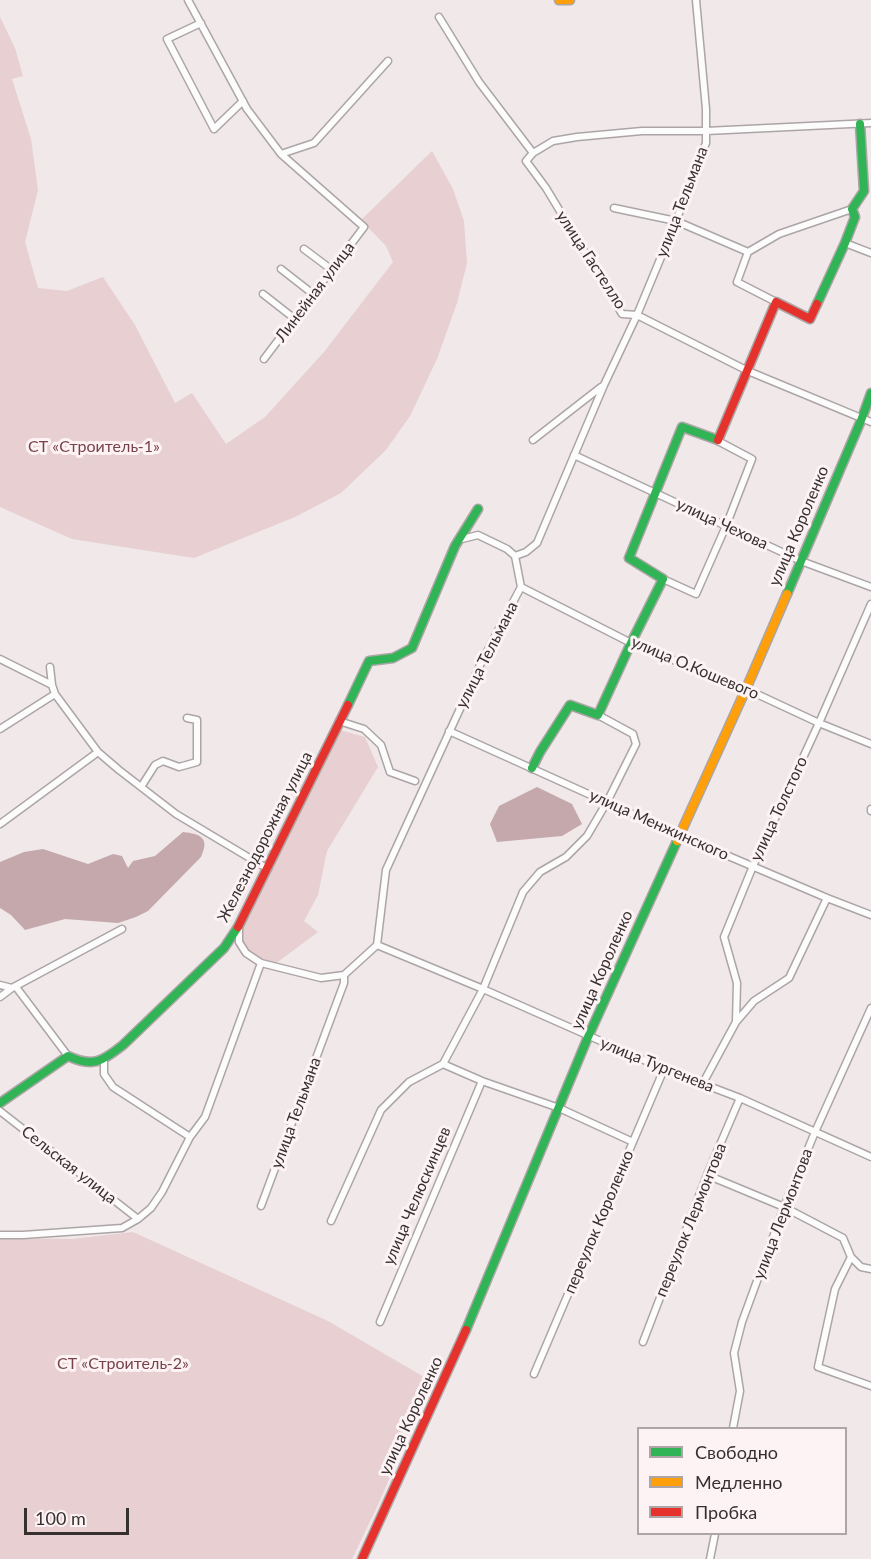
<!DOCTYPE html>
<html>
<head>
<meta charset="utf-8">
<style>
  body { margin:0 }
  #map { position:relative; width:871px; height:1559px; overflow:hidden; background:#f0e8e9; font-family:Lato,sans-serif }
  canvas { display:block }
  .legend { position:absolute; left:637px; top:1427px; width:210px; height:108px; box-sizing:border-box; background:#fdf3f4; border:2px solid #aea5a6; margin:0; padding:8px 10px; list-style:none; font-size:18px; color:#373031 }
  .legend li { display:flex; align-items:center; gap:12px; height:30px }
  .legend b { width:30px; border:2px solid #aea5a6 }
  .scale { position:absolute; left:24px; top:1508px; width:105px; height:27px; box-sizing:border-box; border:3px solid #373031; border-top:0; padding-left:8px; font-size:18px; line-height:21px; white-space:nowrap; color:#373031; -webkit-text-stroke:4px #fdf3f4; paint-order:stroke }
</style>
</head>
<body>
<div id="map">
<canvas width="871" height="1559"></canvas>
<ul class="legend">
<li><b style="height:8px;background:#30b455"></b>Свободно</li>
<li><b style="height:8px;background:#ff9f0a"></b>Медленно</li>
<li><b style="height:8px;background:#e5322d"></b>Пробка</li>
</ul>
<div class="scale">100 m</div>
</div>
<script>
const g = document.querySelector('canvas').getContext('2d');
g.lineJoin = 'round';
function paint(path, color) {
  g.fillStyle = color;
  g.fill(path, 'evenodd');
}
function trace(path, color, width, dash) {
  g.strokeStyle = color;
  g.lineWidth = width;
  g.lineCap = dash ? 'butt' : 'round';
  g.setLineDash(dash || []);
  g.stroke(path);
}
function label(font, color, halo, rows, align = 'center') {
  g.font = font + ' Lato,sans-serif';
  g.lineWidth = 6;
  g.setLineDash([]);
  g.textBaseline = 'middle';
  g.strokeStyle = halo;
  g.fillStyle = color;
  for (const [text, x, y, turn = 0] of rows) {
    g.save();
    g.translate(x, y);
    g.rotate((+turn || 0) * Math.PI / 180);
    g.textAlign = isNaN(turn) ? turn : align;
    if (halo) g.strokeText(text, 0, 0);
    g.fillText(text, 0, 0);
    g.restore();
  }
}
const green = new Path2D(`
  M0 17 15 48 23 76 12 79 31 139 38 190 25 242 38 288 67 291 103 277 135 325 175 403 192 393 226 444 265 417 324 352 393 262 386 246 361 220 432 151 453 189 464 221 467 263 457 303 437 359 410 416 386 450 341 493 295 517 194 558 72 539 0 507Z
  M336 729 365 737 378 767 327 851 318 895 304 921 318 932 275 964 255 956 244 949 239 926Z
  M133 1232 328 1321 431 1381 378 1505 352 1559H0V1238L72 1239Z`);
const water = new Path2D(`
  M537 787 572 804 582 824 562 836 497 842 490 824 499 806Z
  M183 832C201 834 210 838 201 857L148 911 136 917 118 923 65 919 25 930 11 915 0 908V862L24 852 43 849 88 864 113 854 122 856 128 868 133 861 155 856Z`);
const street = new Path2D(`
  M188 0 247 109 281 154 364 227 264 359
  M439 17 479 82 533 153 526 161 546 188 622 314 637 315 748 371 871 422
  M201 23 167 39 214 129 243 101
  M533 153 553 141 577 137 642 131H706L871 123
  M281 154 314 143 388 61
  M614 208 676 221 748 252 737 282 776 302
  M845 243 871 253
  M304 249 332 270
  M748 252 779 234 852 209
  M281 269 313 294
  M263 294 295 319
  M533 440 601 387
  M574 455 801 561 871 587
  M458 540 478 535 507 549 515 556
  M515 556 526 552 537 543 604 385 637 315 676 221 706 143V109L696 0
  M663 579 696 594 726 526 752 459 718 441
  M521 587 631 643 746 689 819 723 871 744
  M0 659 52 685
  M50 667 52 685 55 694 98 752 119 770 176 814 268 869
  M339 721 364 729 381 745 390 772 415 781
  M0 729 55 694
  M449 731 679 835 827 898 871 915
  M141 787 155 765 163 761 179 767 197 762V720L187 718
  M871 809V811
  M0 824 98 752
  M239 926V942L246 953 261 963 321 978 344 975
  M377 945 483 989 664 1069 740 1098 871 1157
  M0 985 12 988
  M16 987 68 1056
  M0 997 12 988 122 929
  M736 1022 754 1001 789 978 827 898
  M104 1060V1074L113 1087 190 1137
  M443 1064 483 989 523 892 540 872 566 857 587 836 607 802 636 744 633 734 598 715
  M443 1064 482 1081 559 1108 633 1142
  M703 1083 736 1022 737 983 724 937 753 866 819 723 871 604
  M0 1111 138 1219
  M707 1175 784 1207 843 1238 851 1257 861 1267 871 1269
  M261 1206 344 983V975L377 945 386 870 481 663 521 587 515 556
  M331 1221 381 1110 409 1082 443 1064
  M0 1235H23L122 1228 138 1219 151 1208 162 1192 190 1137 205 1117 261 963
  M851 1257 835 1289 818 1367 871 1386
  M380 1322 482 1081
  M643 1342 707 1175 740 1098
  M534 1374 664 1069
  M733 1428 740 1391 734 1353 742 1322 784 1207 815 1132 871 1008
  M710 1559 715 1534`);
const fast = new Path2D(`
  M817 304 845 243 855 217 852 209 864 191 860 124
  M787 594 862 418 871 393
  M348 705 369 661 393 658 412 648 455 546 478 509
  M532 768 540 752 570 705 598 715 631 643 663 579 629 558 682 427 718 440
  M0 1103 68 1056C93 1068 103 1061 123 1045L224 948 238 927
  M466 1330 588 1037 677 841`);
const slow = new Path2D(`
  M559 0H570
  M677 841 746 689 787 594`);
const jam = new Path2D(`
  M718 440 776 302 810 319 817 304
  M238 927 348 705
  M362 1559 466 1330`);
const streetNames = [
  ["улица Тельмана",682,202,-69],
  ["улица Гастелло",591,260,57],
  ["Линейная улица",315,292,-53],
  ["улица Чехова",722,524,25],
  ["улица Короленко",799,526,-67],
  ["улица Тельмана",487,655,-63],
  ["улица О.Кошевого",695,668,23],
  ["улица Толстого",779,809,-65],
  ["улица Менжинского",659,825,24],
  ["Железнодорожная улица",265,837,-63],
  ["улица Короленко",602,970,-66],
  ["улица Тургенева",657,1065,22],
  ["улица Тельмана",296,1113,-70],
  ["Сельская улица",69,1165,38],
  ["улица Челюскинцев",417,1196,-67],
  ["улица Лермонтова",783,1214,-69],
  ["переулок Лермонтова",691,1220,-68],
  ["переулок Короленко",599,1222,-67],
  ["улица Короленко",411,1416,-65]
];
const parkNames = [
  ["СТ «Строитель-1»",94,447],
  ["СТ «Строитель-2»",123,1364]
];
paint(green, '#e7cfd2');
paint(water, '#c4a8ac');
trace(street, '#aca5a6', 9);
trace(fast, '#aca5a6', 11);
trace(slow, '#aca5a6', 11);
trace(jam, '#aca5a6', 11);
trace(street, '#fdfcfc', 6);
trace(fast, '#30b455', 8);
trace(slow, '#ff9f0a', 8);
trace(jam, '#e5322d', 8);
label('16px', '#373031', '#fdf3f4', streetNames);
label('16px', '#78424c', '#fdf3f4', parkNames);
</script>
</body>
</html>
